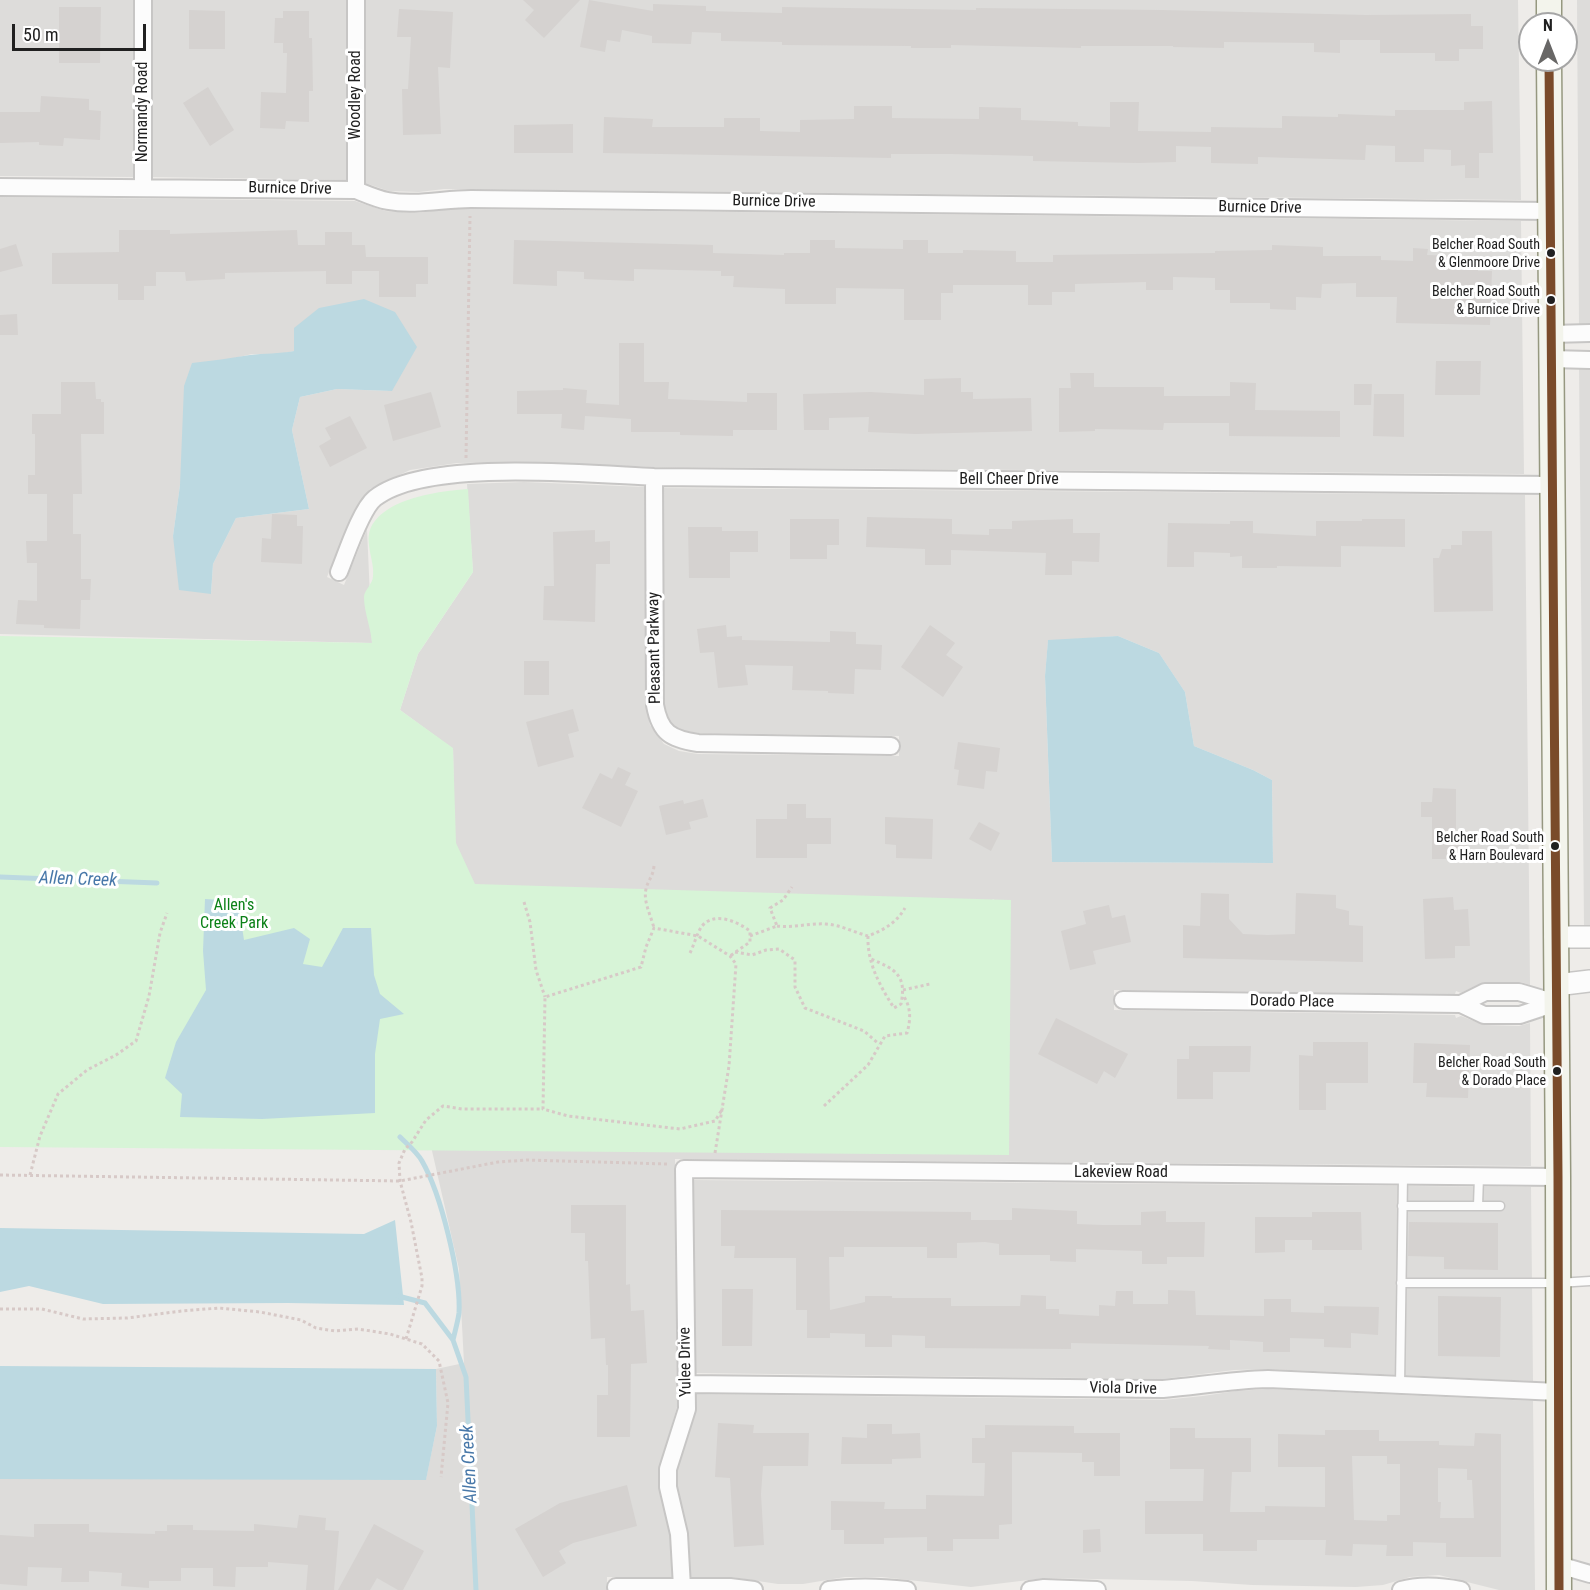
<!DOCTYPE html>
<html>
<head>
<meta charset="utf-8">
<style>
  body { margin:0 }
  #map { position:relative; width:1590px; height:1590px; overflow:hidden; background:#eeece9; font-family:"Roboto Condensed",sans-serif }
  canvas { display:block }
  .north { position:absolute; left:1518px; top:12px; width:60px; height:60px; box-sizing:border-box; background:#fff; border:2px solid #a6a6a6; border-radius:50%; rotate:0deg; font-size:16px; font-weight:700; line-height:24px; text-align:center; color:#202020 }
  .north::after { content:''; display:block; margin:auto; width:21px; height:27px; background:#686766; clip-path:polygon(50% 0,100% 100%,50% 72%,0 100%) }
  .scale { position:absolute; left:12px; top:24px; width:134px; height:27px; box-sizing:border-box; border:3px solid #202020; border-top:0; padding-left:8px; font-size:18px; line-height:21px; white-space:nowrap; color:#202020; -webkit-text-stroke:4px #fff; paint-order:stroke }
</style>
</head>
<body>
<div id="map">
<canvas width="1590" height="1590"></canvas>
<div class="north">N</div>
<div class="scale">50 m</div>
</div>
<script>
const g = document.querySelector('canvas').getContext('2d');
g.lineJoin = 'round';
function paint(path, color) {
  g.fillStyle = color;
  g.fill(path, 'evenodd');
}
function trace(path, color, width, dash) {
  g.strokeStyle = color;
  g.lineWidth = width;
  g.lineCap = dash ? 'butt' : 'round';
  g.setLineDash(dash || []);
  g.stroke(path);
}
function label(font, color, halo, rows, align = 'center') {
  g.font = font + ' "Roboto Condensed",sans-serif';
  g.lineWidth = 6;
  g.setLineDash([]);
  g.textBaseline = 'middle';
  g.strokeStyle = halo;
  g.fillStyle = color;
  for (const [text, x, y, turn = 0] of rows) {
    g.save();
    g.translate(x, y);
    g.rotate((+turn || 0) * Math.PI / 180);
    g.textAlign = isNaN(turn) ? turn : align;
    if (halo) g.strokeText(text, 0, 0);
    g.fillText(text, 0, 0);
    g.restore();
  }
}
const residential = new Path2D(`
  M0 0H134V177L0 176Z
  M152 0H347V180L152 177Z
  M366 0H1518L1521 200 444 189 419 192 389 191 365 183Z
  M1577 0H1590V324L1579 327Z
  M0 197 355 201 385 211 419 213 445 209H471L1521 221 1524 474 654 467 524 462 457 463 410 470 370 489 347 526 327 577 344 585 367 529 372 643 0 634ZM294 351 392 391 337 389 300 397 292 430 309 509 236 518 213 564 211 594 173 536 180 485 226 360 252 354H281Z
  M1579 365 1590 368V927H1584Z
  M524 482 645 487 646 705 650 725 664 744 679 751 698 754 899 756V736L699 733 685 731 673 726 666 715 664 704 663 488 1525 495 1530 985 1521 982H1484L1461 993 1456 991 1455 994 1114 990V1010L1455 1015 1456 1018 1461 1016 1484 1025 1519 1026 1530 1023 1531 1166 675 1159 677 1407 659 1469V1489L670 1536 672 1577H607V1590H0V1479H426L437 1426 436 1369 464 1363 459 1269 430 1142 452 1115 509 1108 535 1120 567 1122 598 1119 609 1116 646 1126 665 1143 916 1138 964 1095 1009 1017 1005 942 1008 910 993 899 920 999H862L823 977 815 906 773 902 774 969 721 970 655 918 589 913 456 908 453 749 400 710 418 654 473 572 467 484ZM1118 636 1159 653 1185 692 1194 746 1253 770 1272 780 1273 863 1052 862 1045 676 1048 641Z
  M693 1180 1531 1187 1533 1381 1268 1369 1234 1370 1162 1379 696 1373Z
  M1268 1389 1533 1401 1535 1590H1499L1439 1575 1410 1577 1383 1585 1356 1587 1252 1585 1192 1581 1045 1578 971 1587 882 1577H845L803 1584H778L731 1577H690L688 1534 677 1485V1470L695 1413 696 1394 1163 1400 1203 1396 1236 1391Z`);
const park = new Path2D(`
  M468 489 473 572 418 654 400 710 453 748 456 843 475 884 1011 900 1009 1155 0 1147V636L372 643C371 628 364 612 364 597 364 590 373 584 373 576 375 563 365 544 370 530 382 498 440 491 468 489Z`);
const water = new Path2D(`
  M364 299 395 312 417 347 392 391 337 389 300 397 292 430 309 509 236 518 213 564 211 594 179 590 173 536 180 485 184 386 192 363C212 361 230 358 250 355 264 353 279 354 294 351V328L319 308Z
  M1118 636 1159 653 1185 692 1194 746 1253 770 1272 780 1273 863 1052 862 1045 676 1048 640Z
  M205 899 238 901 244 940 294 928 310 939 303 964 322 967 343 928H371L374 975 380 994 404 1014 380 1019 375 1054V1113L262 1119 180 1117 182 1094 165 1078 176 1042 206 990 203 951Z
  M395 1220 404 1305 288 1303 103 1304 29 1286 0 1292V1228L364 1234Z
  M0 1366 436 1369 437 1426 426 1480 0 1479Z`);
const stream = new Path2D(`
  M0 877 157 883
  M400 1137C407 1144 417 1152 422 1161 441 1194 461 1275 459 1313 458 1321 455 1331 453 1340
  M398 1296 425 1303 453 1340 466 1377 476 1590`);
const building = new Path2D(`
  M523 0H580L544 38 525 20 534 10Z
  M589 0 653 11V4L706 6V11L782 13V7L976 10V8L1161 10 1367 15 1471 14V26H1483V49H1459V61H1435V53H1380V40H1340V53L1314 52V43L1224 42V48L1173 47V46H1081V48L951 45V48H911V46L782 45V42L721 41V33L692 32 691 44 652 43V36L622 30 620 42 607 40 605 52 580 47Z
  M59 7H101L100 63H59Z
  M399 9 453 12 450 68 438 67 441 134 403 135 402 89H408L411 37H397Z
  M189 10 225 11V49H189Z
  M283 11H309V38H312L313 91H309V122L286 121 285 129 260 128 261 92 286 93 287 53H283V43H274L275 18H283Z
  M208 87 234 130 210 146 183 103Z
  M41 96 89 99V110L101 111 100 140 64 138 63 146 39 145V142L0 143V112H40Z
  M1492 101 1493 153H1479V178H1465V165L1451 166V150L1424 149V162H1395V146L1366 145 1365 160 1258 157V164L1211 163V147L1176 146V162L1138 163 1033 161V156L950 154H891V158L603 153 604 117 653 119 652 127H724V118H760V131L800 132V120L854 119V106H892V118L979 119V107L1021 108V120L1078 122V126L1110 127V102H1139L1138 131 1211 132V127L1282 128V116L1338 117V114L1395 116V110H1464V102Z
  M573 124V153H514V125Z
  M119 230H170V234L297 230 298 245H325V232H352V245H365L366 257H428V284H416V297H379V271H352V284H326V271L225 273V279L186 281 185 272H156V286H144V300H118V284H52V253L119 252Z
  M514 240 713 245V253L784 255V253H810V240H835V248L903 249V240H928V253H963V250L1016 251V262H1053V255L1215 253V251L1272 250V245L1323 247V256H1381V260L1413 261V248L1428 249 1427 255 1479 257 1478 271H1492L1490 325 1396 323 1397 297H1356V283L1322 284 1321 298 1296 297V310L1270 309V303H1230V290H1215V278L1173 277V290H1146V282L1075 284V292H1052V305H1028V285H953V293H941V320H904V289L836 288V304H785V289L733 287 734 276H721V271L634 269V281L584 279V272L557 271V286L513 284Z
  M16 244 23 266 0 272V249Z
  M17 314 18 335H0V315Z
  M619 343H644V382H669L668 399 747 402V393H777V430H733V436L680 435V432H631V419L585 416 584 430 561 428 562 414H517V391L563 390V388L587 390 586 403 619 405Z
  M1436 361H1481L1480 395H1435Z
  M1070 373H1094V387H1164V396H1230V382L1256 383 1255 410 1340 411V437L1229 436V423H1164L1163 430 1095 429V431L1059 432V388H1071Z
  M961 378V392H973V399L1031 398 1032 431 915 434 868 432 869 417 829 418V430H804L803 394 870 392 924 395V379Z
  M61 382H95L96 399H101V402H104V434H81L82 494H73V534H81V579H91L90 600H81L80 629 44 628V625L16 624 18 600 37 601V563H27L26 541H47V494H28V475H35V434H32V414H61Z
  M1354 384H1372L1371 405H1354Z
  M431 392 441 427 393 441 384 405Z
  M1374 394H1404V437L1373 436Z
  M350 416 367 448 330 467 319 446 331 439 325 428Z
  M272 514 297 515V526H303L302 564 261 562 262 538 271 539Z
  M867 517 952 519V534L989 535V529H1012V521L1073 519V533H1100L1099 562 1072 561V575H1045L1046 553 951 550V565H925V549L866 547Z
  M790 519H839V545H827V559H790Z
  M1362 519H1405V547L1341 546V567L1277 566V568H1242V556L1230 557V553L1194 552V567H1167L1168 523 1230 524V521H1253V533L1316 536V521H1362Z
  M688 527H722V531H758V552H730V578H689Z
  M595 530V542L610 541V564H596L595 622 543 620 544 586H554L553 532Z
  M1462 531H1492L1493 611 1434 612 1433 558H1439L1442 549H1451V545H1462Z
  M726 625 727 637 742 636V640L830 642V631L856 632V644L882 645 881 670 855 669 854 694 828 693V691L792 690 793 666 745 665 748 685 718 688 714 652 700 653 697 629Z
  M930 625 955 643 946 655 963 667 943 697 901 667Z
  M524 661H549V695H524Z
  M573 709 579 731 568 734 574 757 538 767 526 722Z
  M958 742 1000 748 997 772 986 771 984 789 957 785 959 770 954 769Z
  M618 767 631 773 625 785 638 791 621 827 582 808 600 773 612 779Z
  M1433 788 1456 789V831H1467V859H1432V817H1421V802H1432Z
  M703 799 708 817 689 822 691 829 666 835 659 806 683 800 684 804Z
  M787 804H806V818H831V844H807V858H756V819H787Z
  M885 817 933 819 932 859 896 858V845L885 844Z
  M979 822 1000 833 991 851 969 839Z
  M1201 893 1229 894V919L1243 934 1268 935 1295 934 1296 893 1336 895V908L1349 911V925L1363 926V962L1183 958V925L1200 926Z
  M1453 897 1454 910 1468 909 1470 946H1455V958L1425 959 1423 899Z
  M1109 905 1112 918 1125 915 1131 942 1093 951 1096 964 1070 970 1061 931 1086 924 1083 911Z
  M1056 1018 1128 1054 1115 1078 1104 1071 1097 1084 1038 1054Z
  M1313 1042H1368V1083H1326V1110H1299V1055L1313 1056Z
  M1414 1043 1470 1045 1468 1098 1426 1097 1427 1083H1413Z
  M1189 1046H1251L1250 1072H1213V1099H1177V1059H1189Z
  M571 1205H626V1285L630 1284 631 1311 644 1310 647 1363 631 1364 630 1437H597V1395H608V1365H606L605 1338 591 1339 588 1261H585V1233H571Z
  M1012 1208 1077 1211V1224L1103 1225H1141V1212L1166 1211V1222H1205L1204 1257H1167V1264H1142V1251L1076 1249V1262L1050 1261V1255H999V1244L985 1242 957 1243V1258H927V1247H844V1257H829L830 1310 865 1302V1296H892V1298H951V1306H1020L1021 1295 1046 1296V1309H1059V1314L1099 1316V1305L1115 1306 1116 1291H1133V1304H1168V1290L1195 1291 1196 1315 1264 1316V1299H1291V1312L1324 1313V1306L1379 1307 1378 1335 1351 1333V1348L1324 1347V1339L1290 1338V1352H1263V1342L1230 1340V1350L1208 1349 1209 1346 1071 1343V1349L925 1348V1336L892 1335V1347H865V1334L830 1333V1338H807V1310H796V1258H734L735 1246H721V1210L971 1212V1220H1012Z
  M1312 1212H1361L1362 1250H1312V1240H1285V1252L1255 1253V1217H1312Z
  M1409 1222 1498 1223V1270L1444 1269V1257L1408 1256Z
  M722 1289H753L752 1346H722Z
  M1438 1296 1501 1297 1500 1357 1438 1356Z
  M718 1423 754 1425 753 1433H809L808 1466H763L761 1494 764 1545 734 1547 730 1478 715 1477Z
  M867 1424H892V1434L920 1433 921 1458 892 1459V1464H841L842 1437 867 1438Z
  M985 1425 1074 1426V1433H1120V1476H1094V1462H1082V1453L1012 1452V1524L999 1525V1539H953V1551H927V1537L884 1538V1544H844V1530H831V1501L885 1502 884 1509H926V1495L984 1496 985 1463H972V1438H985Z
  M1170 1428H1195V1438H1251V1472H1232L1230 1512H1265V1506L1325 1507V1467H1278V1434L1325 1435V1430H1379V1441H1439V1445L1474 1446 1475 1433 1501 1434V1557H1446V1543L1413 1542V1556H1386L1387 1545 1353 1544 1352 1556 1325 1555 1326 1540H1257V1551H1203V1534H1145V1501H1203L1204 1469H1170ZM1352 1456H1387V1464H1400V1515H1387V1521L1354 1520ZM1438 1468 1467 1469V1480H1472L1474 1518H1440L1441 1502H1438Z
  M627 1485 637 1526 573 1543 559 1551 566 1563 543 1577 515 1529 560 1503Z
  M299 1515 326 1518 325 1530 339 1531 334 1590H306L308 1565 268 1562V1567H236L235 1587 213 1586V1568H181V1581H149V1588L121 1586 122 1573 89 1571V1582H61L62 1568 28 1567 27 1586 0 1584V1535L34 1537V1524H89V1532L155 1534V1531H167V1525H193V1530L254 1531V1524L297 1528Z
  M374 1524 424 1551 403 1590H398L377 1578 370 1590H338Z
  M1100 1529 1101 1552 1083 1553V1530Z`);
const path = new Path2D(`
  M466 458 470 216
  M654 866C653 877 648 880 646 889 643 901 651 916 654 928
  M524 902 530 922 536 970 545 997
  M777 926C793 928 809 923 826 924 840 925 854 932 868 936 884 930 896 923 905 908
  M750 936 777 926 770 908 783 900 792 887
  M868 936C867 963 880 986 894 1008L901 1004C907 975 895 969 871 959
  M735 952 752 955 766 950 779 949 795 960V987L805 1008 864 1031 879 1044
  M690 953C694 945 697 933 702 926 715 911 738 922 750 931V942L730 956
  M903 990 930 984
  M824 1106 868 1065 885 1036 907 1033C911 1019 911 1007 903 995
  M715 1153 729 1066 736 964 730 956 698 936 654 928 646 947 641 967 545 997 543 1109 568 1116 680 1129 715 1121 723 1108
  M0 1175 400 1181 498 1162 527 1160 668 1164
  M30 1175 40 1136 58 1094 87 1070 116 1055 136 1041 149 996 160 933 167 913
  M0 1309H42L83 1319 127 1318 182 1311 219 1308 260 1312 301 1320 316 1328 335 1331 358 1329 390 1334 422 1344 439 1361 448 1403 441 1477
  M406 1339 422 1286V1278L411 1222 400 1181 399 1163 405 1149 412 1142 426 1120 443 1106 462 1109H543`);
const service = new Path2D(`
  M1402 1206H1500
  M1478 1206 1479 1176
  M1401 1283H1558L1590 1281
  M1400 1385 1403 1176`);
const minor = new Path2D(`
  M143 0V187
  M0 187 356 190C366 194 377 199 388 201 415 206 444 199 471 199L1550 211
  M356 190V0
  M1551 334 1590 333
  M1551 359 1590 360
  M654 477 655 705C660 733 671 739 698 743L891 746
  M339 572C346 555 361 509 375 498 425 458 589 474 654 477L1552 485
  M1123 1000 1461 1004 1484 1015H1520L1556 1003
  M1461 1004 1485 992H1519L1556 1003
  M686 1384 1163 1389C1198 1386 1232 1380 1268 1379L1558 1392
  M1559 1565 1590 1574
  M616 1587H730L754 1590
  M682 1587 679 1534 668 1487V1469L687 1409 684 1169 1558 1177
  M829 1590C855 1586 881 1587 907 1590
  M1030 1590 1044 1588 1097 1590
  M1401 1590C1421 1584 1441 1586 1461 1590`);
const tertiary = new Path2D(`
  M1555 937H1590
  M1556 985 1590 981`);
const secondary = new Path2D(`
  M1549 0V24
  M1549 60 1558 1177 1559 1590`);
const bus1 = new Path2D(`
  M1549 60 1558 1177 1559 1590`);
const markers = [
  [1551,253,5,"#202020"],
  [1551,300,5,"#202020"],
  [1555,846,5,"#202020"],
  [1557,1071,5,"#202020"]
];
const busNames = [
  ["Belcher Road South",1540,245],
  ["& Glenmoore Drive",1540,263],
  ["Belcher Road South",1540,292],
  ["& Burnice Drive",1540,310],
  ["Belcher Road South",1544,838],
  ["& Harn Boulevard",1544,856],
  ["Belcher Road South",1546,1063],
  ["& Dorado Place",1546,1081]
];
const streetNames = [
  ["Woodley Road",356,95,-90],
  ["Normandy Road",143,112,-90],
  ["Burnice Drive",290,189,1],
  ["Burnice Drive",774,202,1],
  ["Burnice Drive",1260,208,1],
  ["Bell Cheer Drive",1009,480],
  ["Pleasant Parkway",655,648,-91],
  ["Dorado Place",1292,1002,1],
  ["Lakeview Road",1121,1173],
  ["Yulee Drive",686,1362,-91],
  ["Viola Drive",1123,1389,1]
];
const parkNames = [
  ["Allen's",234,906],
  ["Creek Park",234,924]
];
const waterNames = [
  ["Allen Creek",78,880,2],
  ["Allen Creek",470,1464,-93]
];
paint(residential, '#dddcda');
paint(park, '#d7f4d7');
paint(water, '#bcd9e1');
trace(stream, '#bcd9e1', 5);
paint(building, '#d5d2d0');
trace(service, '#c7c6c5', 11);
trace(minor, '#c7c6c5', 20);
trace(tertiary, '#c7c6c5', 24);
trace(secondary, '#969880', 27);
trace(path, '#d7c9c7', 3, [3, 3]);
trace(service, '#fcfcfc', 8);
trace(minor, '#fcfcfc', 16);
trace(tertiary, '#fcfcfc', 21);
trace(secondary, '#f3f4ec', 24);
trace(bus1, '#7a4b2a', 9);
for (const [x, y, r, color] of markers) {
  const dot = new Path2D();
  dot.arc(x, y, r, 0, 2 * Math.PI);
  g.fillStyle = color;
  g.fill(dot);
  trace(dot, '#fff', 2);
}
label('14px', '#202020', '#fff', busNames, 'right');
label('16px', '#202020', '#fff', streetNames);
label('16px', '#0b8117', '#fff', parkNames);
label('italic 18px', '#4878a9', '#fff', waterNames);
</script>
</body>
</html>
